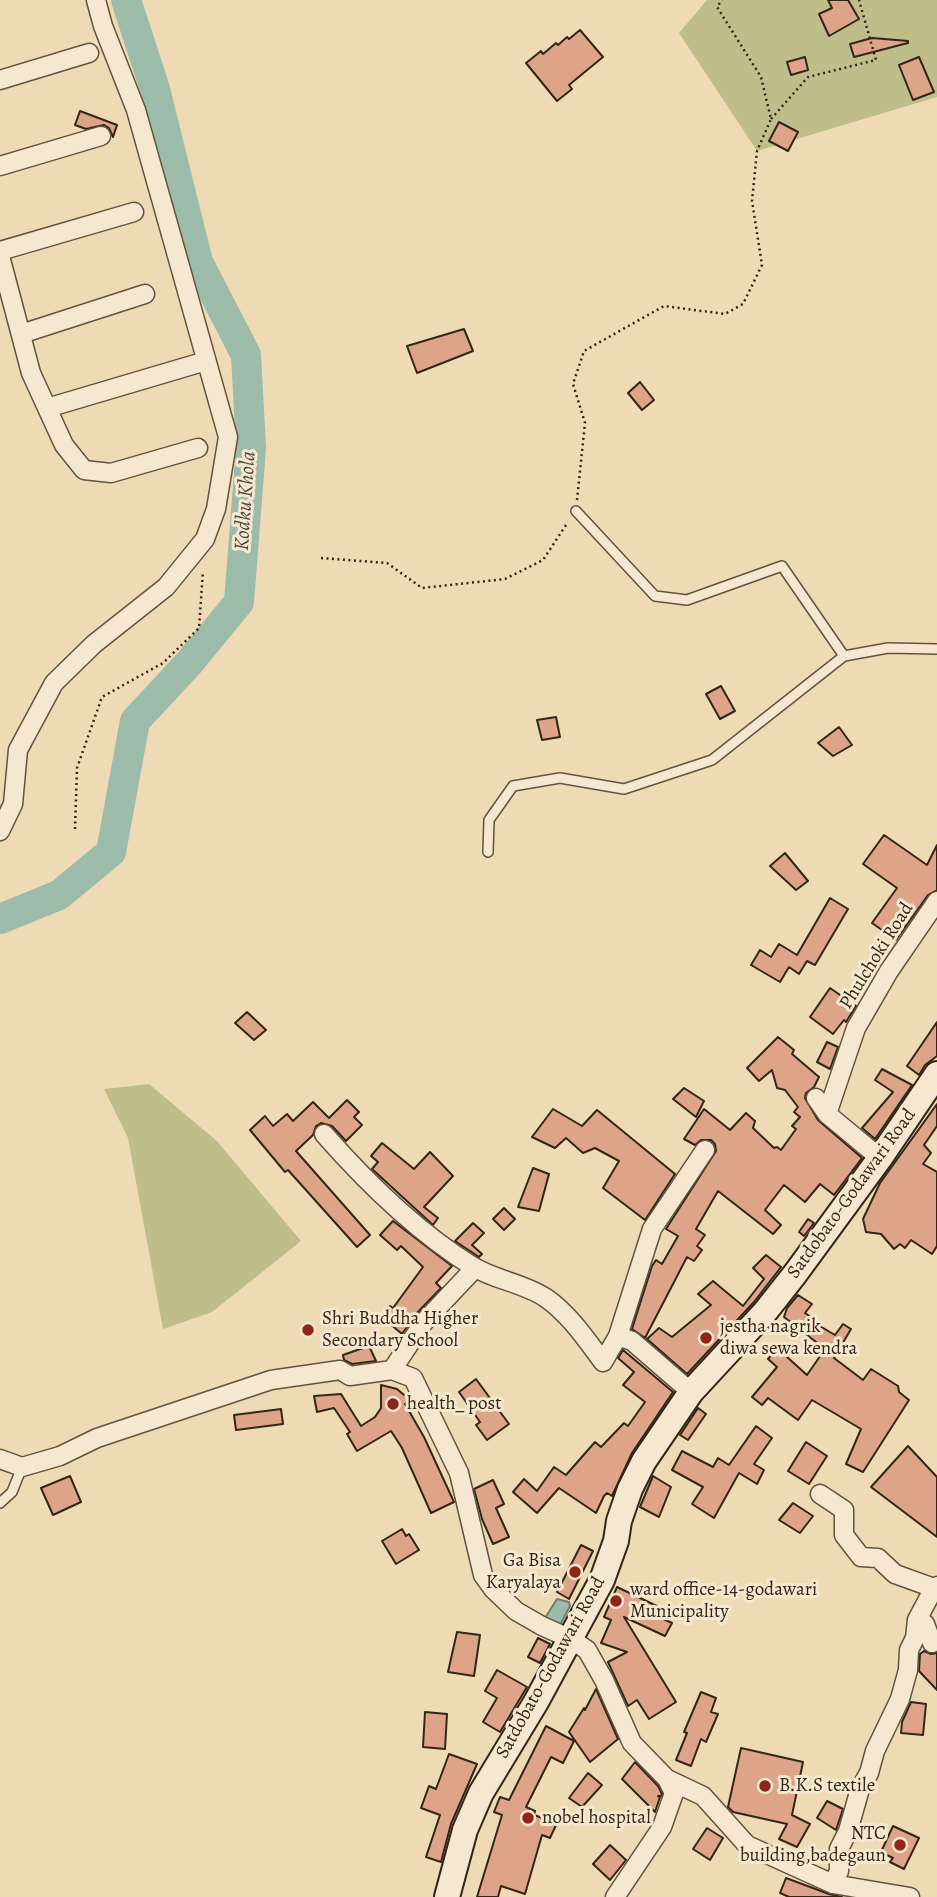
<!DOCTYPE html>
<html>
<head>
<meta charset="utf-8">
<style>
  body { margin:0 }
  canvas { display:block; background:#efdab6 }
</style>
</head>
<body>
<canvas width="937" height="1897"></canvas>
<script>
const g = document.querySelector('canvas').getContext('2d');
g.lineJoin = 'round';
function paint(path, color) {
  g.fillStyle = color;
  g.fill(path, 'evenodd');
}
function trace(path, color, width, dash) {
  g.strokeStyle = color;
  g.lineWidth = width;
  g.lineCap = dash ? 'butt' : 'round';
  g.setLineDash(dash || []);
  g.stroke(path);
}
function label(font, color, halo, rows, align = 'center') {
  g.font = font + ' Alegreya,serif';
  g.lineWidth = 6;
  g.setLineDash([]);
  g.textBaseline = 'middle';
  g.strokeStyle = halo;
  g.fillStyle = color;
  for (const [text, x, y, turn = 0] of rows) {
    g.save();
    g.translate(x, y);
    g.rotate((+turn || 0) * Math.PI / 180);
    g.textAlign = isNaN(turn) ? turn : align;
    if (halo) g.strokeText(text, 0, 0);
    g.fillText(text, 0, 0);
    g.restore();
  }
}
const green = new Path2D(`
  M707 0H937V97L757 151 679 33Z
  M149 1084 217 1141 301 1241 212 1312 163 1329 128 1138 104 1089Z`);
const water = new Path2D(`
  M557 1599 569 1602 570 1606 560 1625 545 1618Z`);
const river = new Path2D(`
  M0 919 59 895 111 852 135 721 189 663 239 602 251 448 246 355 198 262 155 89 126 0`);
const building = new Path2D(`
  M828 0H848L859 19 829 36 819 14 832 8Z
  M580 30 603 57 569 85 572 89 557 101 526 63 541 51 543 54 556 43 558 45 567 37 569 39Z
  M872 38 908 41V43L854 57 850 44Z
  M805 57 808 70 791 75 787 62Z
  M919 57 934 92 913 100 899 65Z
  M80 111 117 125 113 137 109 128 104 125 86 129 75 125Z
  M779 122 798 132 788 151 769 141Z
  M464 329 473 351 417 373 407 346Z
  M640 382 654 400 642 410 628 393Z
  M721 686 735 711 720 719 706 694Z
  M556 717 560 737 542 740 537 720Z
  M839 727 852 745 833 756 818 743Z
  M884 835 927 865 937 845V890L928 895 896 940 872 923 897 888 863 864Z
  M785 853 808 881 796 890 770 866Z
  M830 898 848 909 815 965 807 961 799 974 789 967 780 982 751 965 760 950 771 957 779 944 797 955Z
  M830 988 856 1006 846 1022 844 1020 833 1034 810 1017Z
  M247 1012 266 1030 254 1040 235 1023Z
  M937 1022V1056L925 1065 919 1075 907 1066Z
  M778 1037 794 1050 792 1054 819 1077 814 1087 806 1093 805 1098 818 1120 862 1158 834 1195 820 1184 805 1202 784 1185 765 1210 781 1225 773 1234 718 1191 696 1229 705 1235 697 1246 702 1250 694 1261 687 1257 645 1338 632 1329 652 1266 656 1260 662 1264 678 1236 666 1229 716 1151 715 1144 711 1140H701L695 1145 684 1139 704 1109 730 1130 746 1113 755 1121 753 1128 774 1148 777 1147 781 1150 796 1129 792 1126 800 1117 794 1112 798 1107 785 1090 777 1088 772 1070 759 1081 747 1068Z
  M827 1042 838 1047 830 1069 817 1062Z
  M882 1069 912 1085 875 1139 862 1128 893 1092 875 1080Z
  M684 1088 704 1101 696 1117 673 1099Z
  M347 1100 359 1112 354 1117 362 1125 346 1141 332 1126 321 1123 316 1126 313 1135 296 1151 370 1235 357 1247 288 1170 285 1172 250 1130 265 1116 273 1126 287 1114 293 1121 313 1102 329 1118Z
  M937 1104V1126L924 1145 931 1153 923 1164 937 1172V1246L932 1254 911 1240 905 1248 900 1244 894 1249 881 1234 866 1232 863 1219 880 1183Z
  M553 1109 582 1126 597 1110 675 1174 645 1220 603 1188 619 1161 595 1148 583 1153 566 1138 555 1148 532 1137Z
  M382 1143 414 1169 430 1152 453 1176 424 1207 438 1218 433 1225 372 1169 378 1162 371 1156Z
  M533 1168 549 1174 539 1211 518 1207Z
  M504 1208 515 1219 504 1230 493 1219Z
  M808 1219 814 1223 804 1236 799 1232Z
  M393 1221 452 1266 436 1283 441 1288 416 1314 402 1334 382 1317 390 1306 393 1308 423 1267 401 1246 397 1250 380 1235Z
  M473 1223 484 1233 472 1245 482 1254 479 1257 455 1241Z
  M766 1255 781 1267 754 1302 687 1374 647 1339 659 1328 672 1337 711 1305 698 1294 713 1281 743 1306 764 1279 753 1268Z
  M798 1295 812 1304 805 1313 820 1323 818 1325 835 1335 843 1324 851 1329 834 1358 863 1380 871 1369 898 1386 899 1392 909 1400 863 1472 846 1464 861 1429 812 1400 798 1420 768 1398 762 1405 752 1397 777 1367 768 1359 777 1348 807 1375 825 1349 784 1317 787 1308Z
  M369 1346 376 1361 352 1364 344 1360 343 1355Z
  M623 1350 673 1392 632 1453 612 1496 607 1493 604 1496 596 1513 559 1488 537 1513 513 1492 524 1479 537 1491 554 1467 566 1475 595 1442 601 1447 624 1423 628 1426 645 1402 623 1385 634 1372 618 1358Z
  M476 1379 509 1424 487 1440 476 1425 480 1422 459 1392Z
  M381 1385 397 1389 410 1400 405 1404 424 1437 454 1502 431 1513 402 1448 391 1431 357 1451 347 1434 350 1432 334 1408 317 1412 314 1396 341 1394 361 1426 375 1417 381 1408Z
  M698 1408 706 1414 688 1440 680 1435Z
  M281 1409 283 1424 236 1430 234 1415Z
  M756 1426 772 1438 754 1464 764 1470 757 1484 739 1473 714 1518 692 1504 703 1487 672 1470 682 1451 713 1467 718 1458 729 1465Z
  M806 1442 827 1456 809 1484 788 1471Z
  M908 1446 937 1477V1537L871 1487Z
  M70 1476 81 1502 53 1515 41 1488Z
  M653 1476 671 1487 659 1517 640 1507Z
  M493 1480 504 1504 496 1508 509 1537 493 1544 482 1519 474 1489Z
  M793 1503 813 1516 800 1533 779 1520Z
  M402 1529 406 1536 409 1534 419 1550 396 1564 382 1541Z
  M581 1545 593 1551 569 1599 557 1592Z
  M617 1587 663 1609 659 1617 672 1623 665 1636 624 1617 676 1702 649 1719 637 1700 628 1706 608 1662 627 1652 601 1643 611 1620 604 1617Z
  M457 1632 480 1635 474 1676 448 1672Z
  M538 1638 550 1644 540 1663 528 1657Z
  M924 1651 931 1654 937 1653V1690L919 1671 920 1654Z
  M497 1670 527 1687 500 1732 483 1722 497 1698 485 1691Z
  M596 1689 618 1739 590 1762 569 1732 584 1708 585 1710Z
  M701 1692 716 1698 711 1712 718 1714 706 1742 701 1739 691 1766 676 1760 687 1733 684 1732Z
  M911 1702 926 1704 923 1735 901 1733 902 1722Z
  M425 1712 447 1714 445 1749 423 1747Z
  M546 1726 574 1741 563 1763 551 1757 526 1807 535 1811 534 1815 557 1823 550 1838 542 1835 525 1894 501 1886 498 1897H477L502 1815 494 1812 500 1797 509 1800Z
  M741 1748 803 1762 792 1815 810 1824 797 1847 779 1839 787 1824 733 1812 728 1807Z
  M449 1754 477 1764 451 1824 441 1862 426 1857 440 1815 421 1808 429 1786 436 1789Z
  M635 1762 658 1786 662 1794 661 1796H658L660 1797 655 1812 622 1779Z
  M588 1773 602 1785 582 1807 569 1798Z
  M827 1801 843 1809 836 1830 817 1818Z
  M893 1826 919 1838 904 1869 890 1862 893 1858 881 1852Z
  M707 1828 723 1838 710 1860 693 1849Z
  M610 1845 626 1860 610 1880 593 1864Z
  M786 1878 829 1894 842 1897H789L780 1893Z`);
const path = new Path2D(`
  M771 119 808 77 876 60 859 0
  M577 500 585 423 573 384 584 351 664 306 725 314 743 304 762 265 752 201 757 151 771 119 761 77 717 7 722 0
  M321 558 387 563 422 588 505 579 543 560 568 522
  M75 829 77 768 102 697 163 663 199 628 203 571`);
const lane = new Path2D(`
  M576 511 655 596 687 600 782 566 844 656
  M488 852 489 820 513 786 560 778 624 789 712 760 844 656 888 648 937 649
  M0 1503 12 1492 22 1467`);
const street = new Path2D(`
  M0 80 89 53
  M0 166 101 136
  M0 251 134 212
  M0 256 31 373 64 445 84 470 111 473 198 448
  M21 334 145 294
  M47 408 206 361
  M0 831 13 804 18 750 54 683 94 644 166 587 205 539 216 509 228 437 136 110 103 26 96 0
  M816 1098 827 1114 880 1158
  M827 1114 856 1028 889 971 937 901
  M324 1134C367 1183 416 1231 472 1266 494 1280 524 1283 546 1298 569 1314 586 1339 603 1362L618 1336 652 1229 705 1150
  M618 1336 632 1341 691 1392
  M392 1370 424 1322 475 1268
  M0 1459 22 1467 60 1456 97 1438 271 1380 340 1370 350 1376 392 1370 413 1378 459 1473 483 1575 493 1589 516 1611 542 1626 571 1639 587 1650 604 1680 632 1743 667 1779 703 1796 747 1845 833 1884 910 1897
  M820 1494 844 1510V1535L861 1557 878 1558 895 1574 934 1588
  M917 1620 925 1624 932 1643
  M833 1884 839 1871V1849L848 1831 860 1789 869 1773 875 1751 900 1699 908 1670 909 1650 915 1638 917 1620 934 1588 937 1586
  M615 1897 662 1827 674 1793 667 1779`);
const secondary = new Path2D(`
  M447 1897 465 1830 481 1793 536 1702 602 1580 616 1541 619 1521 630 1489 644 1461 691 1392 765 1312 795 1274 880 1158 937 1074`);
const markers = [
  [308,1330,7,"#8f2418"],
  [706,1338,7,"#8f2418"],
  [393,1404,7,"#8f2418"],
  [575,1572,7,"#8f2418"],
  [616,1601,7,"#8f2418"],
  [765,1786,7,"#8f2418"],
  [528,1818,7,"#8f2418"],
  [900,1845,7,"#8f2418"]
];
const streetNames = [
  ["Phulchoki Road",877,956,-58],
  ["Satdobato-Godawari Road",852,1194,-54],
  ["Satdobato-Godawari Road",551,1668,-61]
];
const poiNames = [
  ["Shri Buddha Higher",322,1319],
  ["Secondary School",322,1341],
  ["jestha nagrik",720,1327],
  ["diwa sewa kendra",720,1349],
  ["health_ post",407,1404],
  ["Ga Bisa",561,1561,"right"],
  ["Karyalaya",561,1583,"right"],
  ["ward office-14-godawari",630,1590],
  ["Municipality",630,1612],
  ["B.K.S textile",779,1786],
  ["nobel hospital",542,1818],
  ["NTC",886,1834,"right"],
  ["building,badegaun",886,1856,"right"]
];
const waterNames = [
  ["Kodku Khola",246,501,-86]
];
paint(green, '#bfbe8a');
paint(water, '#9cbba8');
trace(water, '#727f6e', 2);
trace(river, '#9cbba8', 30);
paint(building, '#dea48a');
trace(building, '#322616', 2);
trace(lane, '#61533e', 12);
trace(street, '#61533e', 21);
trace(secondary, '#322616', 28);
trace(path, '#322616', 2.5, [2, 3.5]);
trace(lane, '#f5e7d0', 9);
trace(street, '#f5e7d0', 18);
trace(secondary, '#f5e7d0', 24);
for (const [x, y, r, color] of markers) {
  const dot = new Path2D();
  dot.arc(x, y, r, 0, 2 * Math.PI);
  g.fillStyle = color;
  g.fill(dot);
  trace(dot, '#f5e7d0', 2.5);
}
label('19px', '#322616', '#f5e7d0', streetNames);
label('19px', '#322616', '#f5e7d0', poiNames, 'left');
label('italic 21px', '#4c4b3a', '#f5e7d0', waterNames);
</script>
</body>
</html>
